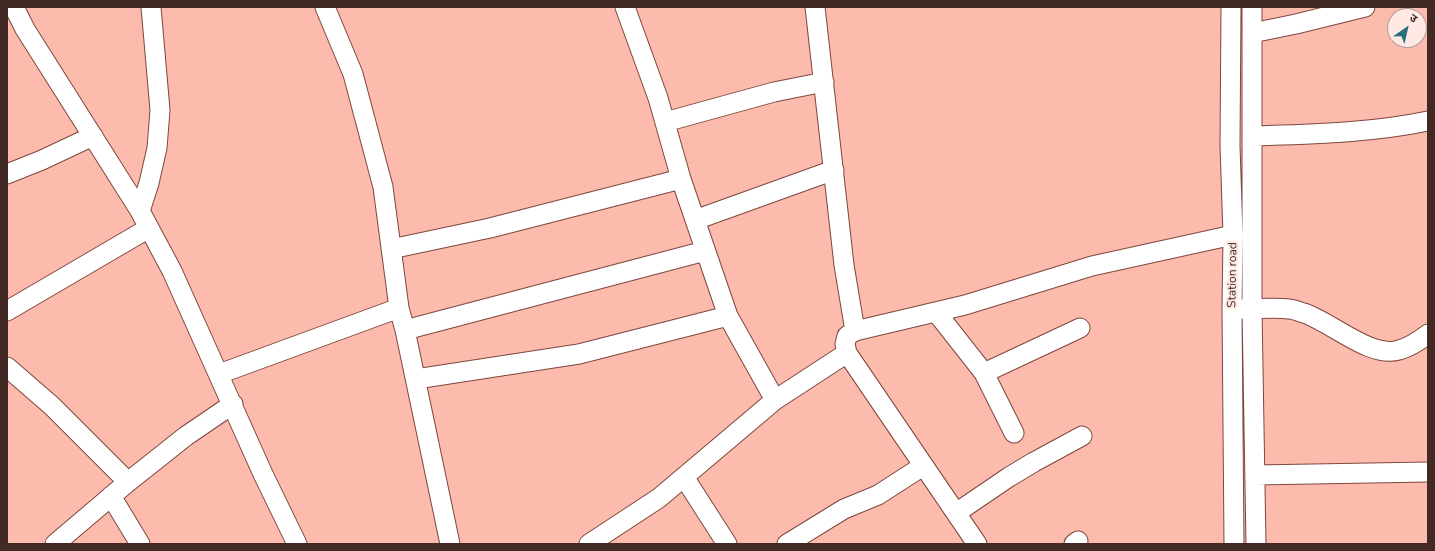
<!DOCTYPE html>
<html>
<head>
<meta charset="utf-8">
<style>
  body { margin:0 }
  #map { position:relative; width:1435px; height:551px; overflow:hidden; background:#fdbbae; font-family:"Nunito Sans","Noto Sans Devanagari",sans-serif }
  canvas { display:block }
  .frame { position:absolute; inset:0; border:8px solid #422924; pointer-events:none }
  .north { position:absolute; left:1387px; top:8px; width:40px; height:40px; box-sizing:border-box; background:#fee9e5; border:1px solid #b39c98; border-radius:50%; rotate:34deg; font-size:11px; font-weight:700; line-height:16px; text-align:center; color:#422924 }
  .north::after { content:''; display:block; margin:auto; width:14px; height:18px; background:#286f7c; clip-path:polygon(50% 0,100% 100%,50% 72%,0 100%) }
</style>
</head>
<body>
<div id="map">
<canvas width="1435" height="551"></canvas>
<div class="frame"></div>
<div class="north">उ</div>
</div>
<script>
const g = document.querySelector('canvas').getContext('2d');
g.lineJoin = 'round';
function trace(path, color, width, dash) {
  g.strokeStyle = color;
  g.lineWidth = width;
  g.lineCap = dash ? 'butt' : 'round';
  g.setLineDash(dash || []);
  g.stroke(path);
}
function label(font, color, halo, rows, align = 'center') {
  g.font = font + ' "Nunito Sans",sans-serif';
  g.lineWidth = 4;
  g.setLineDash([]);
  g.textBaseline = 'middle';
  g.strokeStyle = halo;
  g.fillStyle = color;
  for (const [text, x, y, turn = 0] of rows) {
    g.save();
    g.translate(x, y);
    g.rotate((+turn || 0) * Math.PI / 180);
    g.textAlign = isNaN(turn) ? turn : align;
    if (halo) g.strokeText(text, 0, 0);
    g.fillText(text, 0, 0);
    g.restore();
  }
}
const street = new Path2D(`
  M14 7 25 29 140 211 172 271 263 474 297 544
  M325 7 353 74 383 187 399 308 405 330 450 544
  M625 7 658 98 681 179 728 316 775 400
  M815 7 844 265 855 331
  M1231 7 1230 146 1233 235 1232 309 1234 544
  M1252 7V309L1256 544
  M1252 33 1296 24 1365 7
  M665 122 774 92 824 82
  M1253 136C1311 134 1371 133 1428 121
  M7 174 42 160 93 136
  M140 211 149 183 157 148 160 110 151 7
  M695 220 834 170
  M391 249 490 228 681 179
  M1240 309C1255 309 1275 307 1289 309 1294 309 1299 312 1304 313 1331 322 1371 359 1399 350 1410 347 1419 341 1428 334
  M7 311 149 228
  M936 312 984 373 1014 433
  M405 330 705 251
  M7 367 52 406 128 482
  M984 373 1080 328
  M219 374 399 308
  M416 379 579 354 728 316
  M1255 475 1428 472
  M684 477 727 544
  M111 496 140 544
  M956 513 1009 477 1034 462 1082 436
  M55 544 128 482 186 436 233 404
  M589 544 659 498 775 400 847 353
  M787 544 844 509 878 495 923 466
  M977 544 847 353 845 344 847 336 855 331 965 305 1092 266 1233 235
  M1074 544 1078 541`);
const streetNames = [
  ["Station road",1233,275,-89]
];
trace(street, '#7e473d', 21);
trace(street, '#fff', 19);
label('12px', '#422924', '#fee9e5', streetNames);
</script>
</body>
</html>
